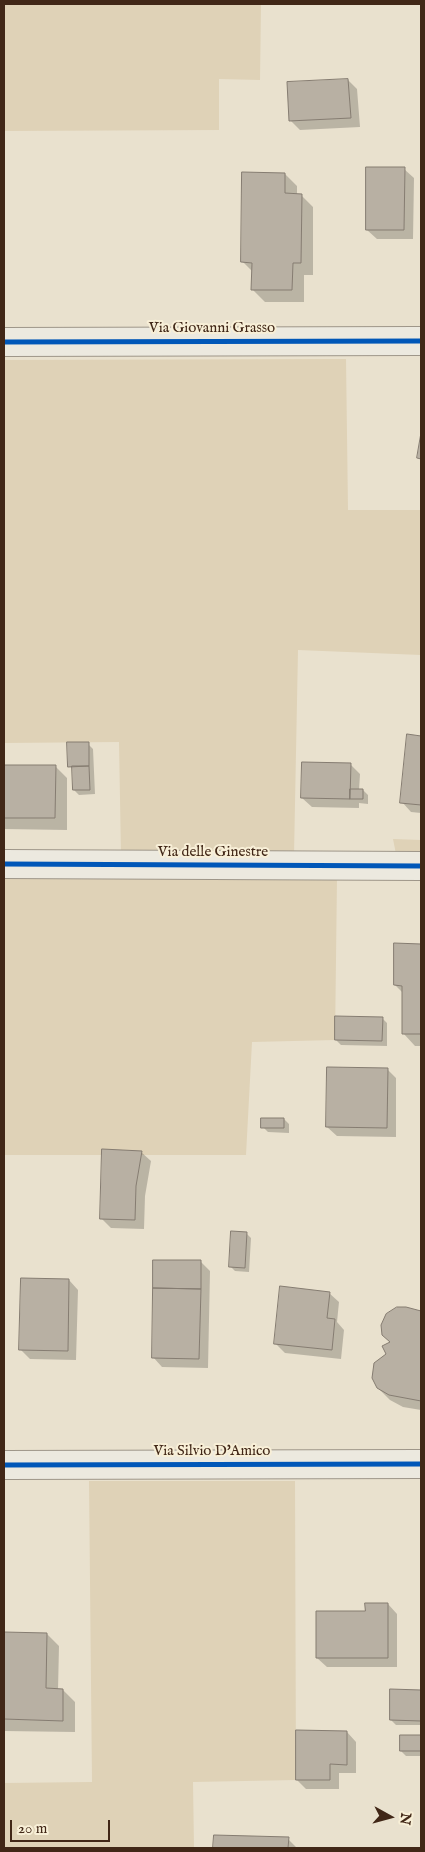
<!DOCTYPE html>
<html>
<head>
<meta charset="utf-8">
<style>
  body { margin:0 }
  #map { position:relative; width:425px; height:1852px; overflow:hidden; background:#e9e1ce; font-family:"IM FELL English",serif }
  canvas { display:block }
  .frame { position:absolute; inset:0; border:5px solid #412717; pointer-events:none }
  .north { position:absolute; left:365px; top:1792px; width:50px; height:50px; -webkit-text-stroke:4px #f8efd7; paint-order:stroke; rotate:97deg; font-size:14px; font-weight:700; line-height:20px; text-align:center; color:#412717 }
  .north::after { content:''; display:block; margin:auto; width:18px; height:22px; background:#412717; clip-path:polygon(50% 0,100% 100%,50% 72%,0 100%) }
  .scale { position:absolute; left:10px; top:1820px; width:100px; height:22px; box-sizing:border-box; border:2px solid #412717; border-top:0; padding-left:6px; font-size:15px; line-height:18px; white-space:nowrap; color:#412717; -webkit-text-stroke:4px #f8efd7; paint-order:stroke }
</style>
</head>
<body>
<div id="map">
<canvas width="425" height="1852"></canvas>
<div class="frame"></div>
<div class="north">N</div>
<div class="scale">20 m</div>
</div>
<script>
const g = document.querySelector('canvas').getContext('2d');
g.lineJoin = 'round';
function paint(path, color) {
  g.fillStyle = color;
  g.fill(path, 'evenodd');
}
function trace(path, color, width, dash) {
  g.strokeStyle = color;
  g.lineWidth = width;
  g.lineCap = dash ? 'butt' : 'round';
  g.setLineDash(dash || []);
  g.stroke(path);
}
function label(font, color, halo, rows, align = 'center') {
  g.font = font + ' "IM FELL English",serif';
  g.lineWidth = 4;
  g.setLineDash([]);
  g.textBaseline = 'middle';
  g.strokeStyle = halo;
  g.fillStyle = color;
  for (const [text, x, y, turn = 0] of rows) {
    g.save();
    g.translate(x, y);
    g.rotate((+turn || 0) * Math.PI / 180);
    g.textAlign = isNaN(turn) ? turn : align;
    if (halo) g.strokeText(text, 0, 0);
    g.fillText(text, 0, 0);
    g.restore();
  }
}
const green = new Path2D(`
  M4 4H261L260 80 219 79V130L4 131Z
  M346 359 348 510H421V655L298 650 294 855H121L119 742 4 743V360Z
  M393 839 421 840V854H396Z
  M337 878 335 1040 252 1042 246 1155H4V879Z
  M89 1481H295L296 1780 193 1782 194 1848H4V1783L92 1782Z`);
const shadow = new Path2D(`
  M348 80 357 89 360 127 300 130 291 121Z
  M404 169 414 178 413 239H377L367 230Z
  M285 174 297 186V195H301L313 207V275H304V302H265L253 290V272L243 262Z
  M408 736 421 737V813L411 812 402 802Z
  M88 744 93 749 95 794 79 795 74 790V770L70 766Z
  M350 764 360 774 359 790H363L368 795V804L359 803V808L312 807 302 798Z
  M4 766H55L67 778V830L4 829Z
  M395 945H421V1046H415L403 1033V993L395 985Z
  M382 1018 387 1023V1046L341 1045 336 1040Z
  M387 1069 396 1078V1137L337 1136 327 1127Z
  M284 1119 289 1124V1133L268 1132 263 1127Z
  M141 1152 151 1161 145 1196 144 1229 111 1228 101 1218Z
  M246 1233 251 1238 249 1272 235 1271 230 1266Z
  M200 1261 210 1271 208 1368 162 1367 153 1357Z
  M69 1280 78 1290 76 1360 30 1359 20 1349Z
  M329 1293 339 1302 337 1322 344 1330 341 1359 285 1353 276 1344Z
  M405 1308 421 1312V1410L403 1407 390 1400 378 1388 391 1343Z
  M388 1604 397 1614V1667H327L317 1658 366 1612Z
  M4 1633 47 1634 59 1646 58 1690H63L75 1702V1732L4 1731Z
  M392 1691H421V1725H396L391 1720Z
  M347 1732 356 1742V1773H339V1789H306L297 1780Z
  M401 1737H421V1756H406L401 1751Z
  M215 1836 288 1839 297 1848H214Z`);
const building = new Path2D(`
  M348 79 351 118 289 121 287 82Z
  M366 167H405L404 230H366Z
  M242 172 285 173V193L302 194 301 263H293L292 290H251L252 263 241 262Z
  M421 433V459L417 458Z
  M407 734 421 736V805L400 803Z
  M67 742H89V766L68 767Z
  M302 762 351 763 350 799 301 798Z
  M4 765H56L55 818H4Z
  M72 766H89L90 790H73Z
  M350 789H363V799H350Z
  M394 943 421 944V1034H402V986L394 985Z
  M335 1016 383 1017 382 1041 335 1040Z
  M327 1067 388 1068 387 1128 326 1127Z
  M261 1118H284V1128H261Z
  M102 1149 142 1151 136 1186 135 1220 100 1219Z
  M231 1231 247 1232 245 1268 229 1267Z
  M153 1260H201V1289L153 1288Z
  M21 1278 69 1279 68 1351 19 1350Z
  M280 1286 330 1292 327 1318 335 1319 332 1350 274 1344Z
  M153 1288 201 1289 199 1359 152 1358Z
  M397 1307H406L421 1311V1401L389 1395 377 1388 372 1378 374 1363 386 1354 382 1346 390 1342 382 1335 381 1325 386 1314Z
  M365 1603H388V1658H316V1611H365Z
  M4 1632 47 1633 46 1688 63 1689V1721L4 1719Z
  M390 1689 421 1690V1721L390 1720Z
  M296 1730 347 1731V1765L330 1764V1780H296Z
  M400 1735H421V1751H400Z
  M214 1835 289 1837 288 1848H213Z`);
const minor = new Path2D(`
  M4 342 421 341
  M4 864 421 866
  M4 1465 421 1464`);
const cycleway = new Path2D(`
  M4 342 421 341
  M4 864 421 866
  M4 1465 421 1464`);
const streetNames = [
  ["Via Giovanni Grasso",212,329],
  ["Via delle Ginestre",213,853],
  ["Via Silvio D'Amico",212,1452]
];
paint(green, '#dfd2b7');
paint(shadow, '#0003');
paint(building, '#b8b0a3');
trace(building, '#857c71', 1);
trace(minor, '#9e9689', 30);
trace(minor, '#ece9df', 28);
trace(cycleway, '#0057b8', 5);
label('15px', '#412717', '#f8efd7', streetNames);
</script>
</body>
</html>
